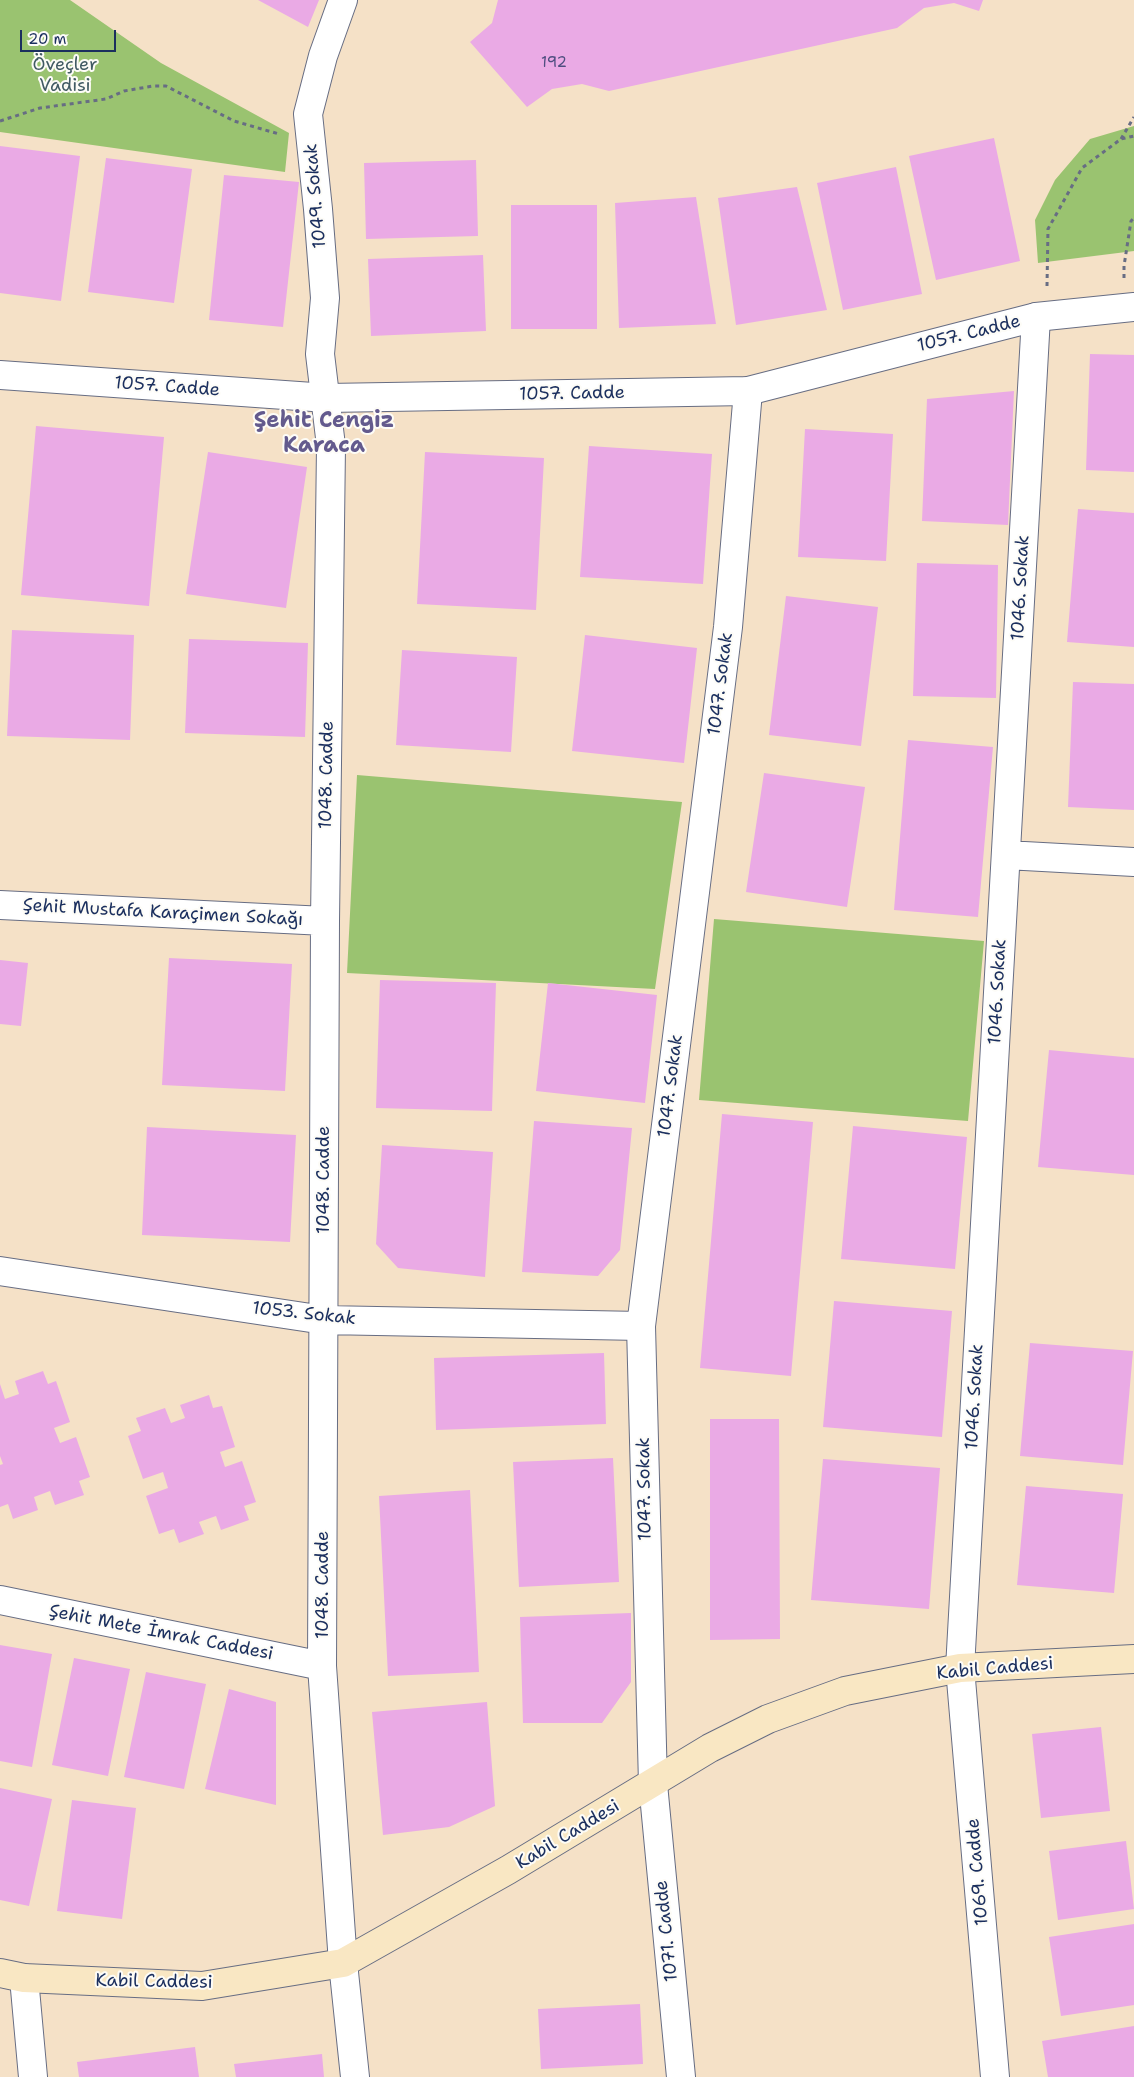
<!DOCTYPE html>
<html>
<head>
<meta charset="utf-8">
<style>
  body { margin:0 }
  #map { position:relative; width:1134px; height:2077px; overflow:hidden; background:#f5e1c7; font-family:"Shantell Sans",sans-serif }
  canvas { display:block }
  .scale { position:absolute; left:20px; top:30px; width:96px; height:22px; box-sizing:border-box; border:2px solid #1b2f5e; border-top:0; padding-left:6px; font-size:15px; line-height:18px; white-space:nowrap; color:#1b2f5e; -webkit-text-stroke:4px #fdfcf7; paint-order:stroke }
</style>
</head>
<body>
<div id="map">
<canvas width="1134" height="2077"></canvas>
<div class="scale">20 m</div>
</div>
<script>
const g = document.querySelector('canvas').getContext('2d');
g.lineJoin = 'round';
function paint(path, color) {
  g.fillStyle = color;
  g.fill(path, 'evenodd');
}
function trace(path, color, width, dash) {
  g.strokeStyle = color;
  g.lineWidth = width;
  g.lineCap = dash ? 'butt' : 'round';
  g.setLineDash(dash || []);
  g.stroke(path);
}
function label(font, color, halo, rows, align = 'center') {
  g.font = font + ' "Shantell Sans",sans-serif';
  g.lineWidth = 4;
  g.setLineDash([]);
  g.textBaseline = 'middle';
  g.strokeStyle = halo;
  g.fillStyle = color;
  for (const [text, x, y, turn = 0] of rows) {
    g.save();
    g.translate(x, y);
    g.rotate((+turn || 0) * Math.PI / 180);
    g.textAlign = isNaN(turn) ? turn : align;
    if (halo) g.strokeText(text, 0, 0);
    g.fillText(text, 0, 0);
    g.restore();
  }
}
const green = new Path2D(`
  M0 0H70L161 63 289 133 285 172 0 132Z
  M1134 126V251L1038 263 1035 220 1055 180 1090 139Z
  M357 775 682 802 655 989 347 973Z
  M714 919 984 941 968 1121 699 1100Z`);
const building = new Path2D(`
  M258 0H319L308 27Z
  M498 0H983L979 11 954 3 924 8 897 28 609 91 582 84 552 89 527 107 470 42 492 23Z
  M994 138 1020 261 936 280 909 156Z
  M0 146 80 156 61 301 0 293Z
  M106 158 192 169 174 303 88 292Z
  M476 160 478 236 366 239 364 163Z
  M896 167 922 294 843 310 817 183Z
  M224 175 299 182 283 327 209 320Z
  M797 187 827 310 736 325 718 198Z
  M696 197 716 324 619 328 615 203Z
  M511 205H597V329H511Z
  M483 255 486 331 371 336 368 259Z
  M1090 354 1134 355V472L1086 470Z
  M1014 391 1008 525 922 521 927 399Z
  M36 426 164 437 149 606 21 595Z
  M805 429 893 434 886 561 798 557Z
  M589 446 712 454 703 584 580 577Z
  M208 452 307 467 286 608 186 594Z
  M425 452 544 458 536 610 417 604Z
  M1078 509 1134 513V647L1067 642Z
  M917 563 998 565 996 698 913 696Z
  M786 596 878 607 861 746 769 735Z
  M12 630 134 635 130 740 7 736Z
  M585 635 697 648 684 763 572 751Z
  M189 639 308 643 305 737 185 733Z
  M402 650 517 657 511 752 396 745Z
  M1073 682 1134 684V810L1068 807Z
  M908 740 993 747 978 917 894 910Z
  M764 773 865 787 847 907 746 892Z
  M169 958 292 964 285 1091 162 1085Z
  M0 960 28 963 21 1026 0 1024Z
  M380 980 496 983 492 1111 376 1108Z
  M548 983 657 995 645 1103 536 1091Z
  M1049 1050 1134 1058V1175L1038 1167Z
  M722 1114 813 1122 791 1376 700 1368Z
  M534 1121 632 1128 620 1250 598 1276 522 1272Z
  M853 1126 967 1137 955 1269 841 1259Z
  M147 1127 296 1135 290 1242 142 1235Z
  M382 1145 493 1152 485 1277 398 1268 376 1244Z
  M834 1301 952 1311 942 1437 823 1427Z
  M1030 1343 1133 1351 1123 1465 1020 1456Z
  M604 1353 606 1424 436 1430 434 1358Z
  M43 1371 48 1384 56 1381 70 1422 54 1428 60 1443 76 1437 90 1477 79 1481 84 1495 55 1505 50 1491 34 1497 38 1510 13 1519 8 1504 0 1507V1465L3 1464 0 1456V1384L5 1399 19 1394 15 1381Z
  M209 1395 213 1408 222 1406 235 1447 220 1452 225 1467 242 1461 256 1502 244 1506 249 1520 221 1530 216 1516 199 1522 204 1534 179 1543 174 1529 159 1534 146 1496 168 1488 163 1472 143 1479 128 1436 141 1431 136 1418 165 1408 171 1423 185 1418 180 1405Z
  M710 1419H779L780 1639 710 1640Z
  M613 1458 619 1582 519 1587 513 1462Z
  M823 1459 940 1468 929 1609 811 1600Z
  M1026 1486 1123 1494 1114 1593 1017 1585Z
  M470 1490 479 1672 388 1676 379 1496Z
  M631 1613V1682L602 1723H523L520 1617Z
  M0 1645 52 1654 32 1767 0 1761Z
  M74 1658 130 1669 108 1776 52 1765Z
  M146 1672 206 1684 184 1789 124 1777Z
  M229 1689 276 1702V1805L205 1789Z
  M487 1702 495 1806 449 1827 383 1835 372 1712Z
  M1101 1727 1110 1811 1041 1818 1032 1734Z
  M0 1788 52 1799 29 1906 0 1900Z
  M72 1800 136 1808 122 1919 57 1911Z
  M1126 1841 1134 1909 1058 1920 1049 1851Z
  M1134 1924V2005L1061 2016 1049 1937Z
  M640 2004 643 2064 541 2069 538 2009Z
  M1134 2026V2077H1048L1042 2041Z
  M195 2047 199 2077H79L77 2062Z
  M322 2054 324 2077H236L234 2064Z`);
const path = new Path2D(`
  M0 121 40 108 106 99 124 91 153 86H166L234 121 279 134
  M1121 139 1134 117
  M1124 278V266L1131 221 1134 218
  M1047 286 1048 229 1082 168 1121 139 1134 136`);
const minor = new Path2D(`
  M343 0 323 56 308 114 318 209 325 298 320 354 331 446 325 921 322 1666 343 1963 355 2077
  M1006 855 1134 862
  M0 905 325 921
  M0 1271 324 1320 641 1326
  M0 1600 322 1666
  M24 1978 33 2077
  M681 2077 653 1784 641 1326 728 627 748 391
  M995 2077 960 1668 1036 317`);
const tertiary = new Path2D(`
  M0 375 327 398 748 391 1036 317 1134 307`);
const secondary = new Path2D(`
  M0 1973 24 1978 202 1986 343 1963 508 1870 710 1748 768 1719 845 1691 960 1668 1134 1659`);
const numberNames = [
  ["192",554,63]
];
const parkNames = [
  ["Öveçler",65,65],
  ["Vadisi",65,86]
];
const streetNames = [
  ["1049. Sokak",316,196,-95],
  ["1057. Cadde",969,334,-14],
  ["1057. Cadde",167,387,4],
  ["1057. Cadde",572,394,-1],
  ["1046. Sokak",1021,588,-87],
  ["1047. Sokak",721,684,-83],
  ["1048. Cadde",327,775,-89],
  ["Şehit Mustafa Karaçimen Sokağı",163,913,3],
  ["1046. Sokak",998,992,-87],
  ["1047. Sokak",671,1086,-83],
  ["1048. Cadde",324,1180,-90],
  ["1053. Sokak",304,1314,6],
  ["1046. Sokak",975,1397,-87],
  ["1047. Sokak",645,1489,-91],
  ["1048. Cadde",323,1585,-90],
  ["Şehit Mete İmrak Caddesi",161,1633,11],
  ["Kabil Caddesi",995,1669,-5],
  ["Kabil Caddesi",568,1835,-31],
  ["1069. Cadde",978,1872,-95],
  ["1071. Cadde",667,1931,-96],
  ["Kabil Caddesi",154,1982,1]
];
const districtNames = [
  ["Şehit Cengiz",324,421],
  ["Karaca",324,446]
];
paint(green, '#9ac370');
paint(building, '#eaaae5');
trace(minor, '#676d83', 30);
trace(tertiary, '#676d83', 30);
trace(secondary, '#676d83', 30);
trace(path, '#676d83', 3, [4, 4]);
trace(minor, '#fff', 28);
trace(tertiary, '#fff', 28);
trace(secondary, '#f9e7c3', 28);
label('15px', '#4f4e80', null, numberNames);
label('18px', '#415b63', '#fdfcf7', parkNames);
label('18px', '#1b2f5e', '#fdfcf7', streetNames);
label('bold 22px', '#635a8d', '#fdfcf7', districtNames);
</script>
</body>
</html>
